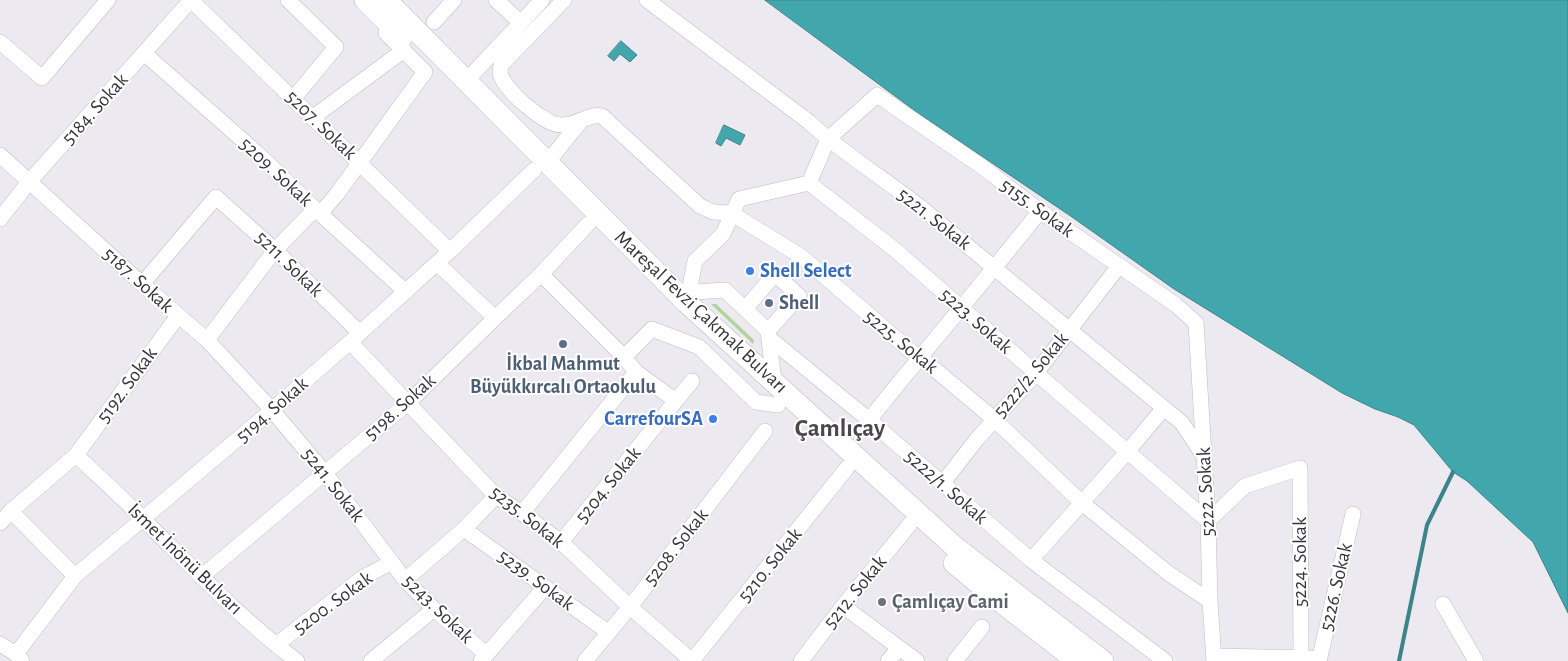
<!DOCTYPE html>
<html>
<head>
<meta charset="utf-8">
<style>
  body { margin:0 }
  canvas { display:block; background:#ece9f0 }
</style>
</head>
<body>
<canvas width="1568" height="661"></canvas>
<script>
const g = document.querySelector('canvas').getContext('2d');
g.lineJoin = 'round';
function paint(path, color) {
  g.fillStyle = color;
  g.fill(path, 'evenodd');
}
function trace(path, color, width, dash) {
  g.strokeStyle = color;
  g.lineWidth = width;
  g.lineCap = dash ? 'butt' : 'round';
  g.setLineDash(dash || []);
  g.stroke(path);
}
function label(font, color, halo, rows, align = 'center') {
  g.font = font + ' "Alegreya Sans",sans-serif';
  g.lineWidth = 4;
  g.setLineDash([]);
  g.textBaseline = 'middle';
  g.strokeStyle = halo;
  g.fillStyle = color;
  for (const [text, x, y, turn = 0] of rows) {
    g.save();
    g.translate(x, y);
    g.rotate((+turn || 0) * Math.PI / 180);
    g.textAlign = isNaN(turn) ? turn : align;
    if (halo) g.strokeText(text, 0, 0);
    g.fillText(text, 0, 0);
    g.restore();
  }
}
const green = new Path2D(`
  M711 304H716L754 340 753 344Z`);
const water = new Path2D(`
  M765 0H1568V613L1533 542 1467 481 1453 472 1414 425 1398 417 1375 409 1342 393 1174 289 1072 217 918 113Z
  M621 41 637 55 630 62 620 54 614 61 608 56Z
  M724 125 745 135 740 145 726 138 721 146 716 143Z`);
const stream = new Path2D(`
  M1399 661 1427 525 1453 472`);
const minor = new Path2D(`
  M191 0 450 251
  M288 0 336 47 293 99
  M496 0 520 22
  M564 0 501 65C501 67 500 70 500 72 502 89 545 125 561 125 576 126 588 113 602 116L700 206 713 212 731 213 802 257 913 353 920 357 994 419 1082 503 1168 573 1210 601
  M647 0 809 122C844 155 886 179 924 210 1010 280 1096 352 1182 423L1203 455
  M434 22 454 0
  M0 42 42 78 108 0
  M145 54 256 152 315 209 406 292
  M466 81 542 0
  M312 118 404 50
  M0 155 142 284 207 340 272 410 325 473 405 580 434 609 486 654
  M547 163 580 122
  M809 183 828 139 877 95 981 166 1040 211 1176 305 1196 323 1208 521 1210 601 1214 661
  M809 183 894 249 1036 373 1208 521 1245 486 1300 468 1301 657
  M320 214 337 194 425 72 386 33
  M0 219 29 182 191 0
  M437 263 495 318
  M541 274 624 357 636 372 676 401
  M142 284 216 197 275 250 360 333
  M689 292 695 261 723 234 739 199 809 183
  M679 293 725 290 768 331 774 382
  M745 309 775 274 799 296 768 331
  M769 338 869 420 1031 560 1165 661
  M207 340 275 250 315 209
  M350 342 496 496 522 513 561 542 630 607 692 661
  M624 357 652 329 699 347 756 402 778 405
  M869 420C925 350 984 282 1040 211
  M76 455C99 477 123 498 145 521 194 569 242 620 297 661
  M942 484 977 439 1036 373 1119 266
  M11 511 75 576
  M522 513 636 372
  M0 523 11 511 76 455 178 316
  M464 529 608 632
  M561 542 692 381
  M1031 560 1127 452 1164 408
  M201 577 408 403 495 318 541 274 588 224
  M405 580 464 529 496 496
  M1443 604 1476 661
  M843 606 917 661
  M0 644 16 654 22 661
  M276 645 362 578 392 562
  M16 654 75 576 272 410 350 342 450 251 534 170
  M1214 656 1310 658
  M371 661 434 609
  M481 661 545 587
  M585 661 630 607 765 431
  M692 661 847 468
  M801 661 843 606 910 524
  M888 661 899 648
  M955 661 982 627
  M1319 661 1353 514`);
const highway = new Path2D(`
  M365 0 402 37
  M386 0 687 303 955 547 1103 661
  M954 563 1002 603 1077 661`);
const markers = [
  [750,271,5,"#3f7fe0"],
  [769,303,5,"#5c6f8a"],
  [563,344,5,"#5c6f8a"],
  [713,419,5,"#3f7fe0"],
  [882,602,5,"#6b7280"]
];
const streetNames = [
  ["5184. Sokak",95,109,-48],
  ["5207. Sokak",321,125,44],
  ["5209. Sokak",276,172,43],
  ["5155. Sokak",1037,208,36],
  ["5221. Sokak",934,219,38],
  ["5211. Sokak",289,264,44],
  ["5187. Sokak",138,280,42],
  ["Mareşal Fevzi Çakmak Bulvarı",701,312,43],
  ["5223. Sokak",976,321,41],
  ["5225. Sokak",901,342,39],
  ["5222/2. Sokak",1031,375,-50],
  ["5192. Sokak",127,385,-54],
  ["5198. Sokak",400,407,-42],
  ["5194. Sokak",272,410,-41],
  ["5241. Sokak",333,485,52],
  ["5204. Sokak",608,485,-51],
  ["5222/1. Sokak",946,487,41],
  ["5222. Sokak",1206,492,-93],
  ["5235. Sokak",527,517,38],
  ["5208. Sokak",676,547,-52],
  ["İsmet İnönü Bulvarı",185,559,44],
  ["5224. Sokak",1300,562,-90],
  ["5210. Sokak",770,565,-51],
  ["5239. Sokak",536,580,36],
  ["5226. Sokak",1336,587,-77],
  ["5212. Sokak",855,592,-51],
  ["5200. Sokak",333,603,-36],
  ["5243. Sokak",438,609,44]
];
const shopNames = [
  ["Shell Select",760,271],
  ["CarrefourSA",703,419,"right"]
];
const serviceNames = [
  ["Shell",779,303],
  ["İkbal Mahmut",563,364,"center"],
  ["Büyükkırcalı Ortaokulu",563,387,"center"]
];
const worshipNames = [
  ["Çamlıçay Cami",892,602]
];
const districtNames = [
  ["Çamlıçay",840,428]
];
paint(green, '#b5d29d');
paint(water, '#41a7ac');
trace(water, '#3d8489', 1);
trace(stream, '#3d8489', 4);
trace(minor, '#bfbdc3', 16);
trace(highway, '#bfbdc3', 22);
trace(minor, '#fff', 15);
trace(highway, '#fff', 21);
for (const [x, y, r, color] of markers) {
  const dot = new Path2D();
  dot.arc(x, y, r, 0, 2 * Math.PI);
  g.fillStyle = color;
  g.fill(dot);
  trace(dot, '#fff', 2);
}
label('20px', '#353437', '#fff', streetNames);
label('bold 20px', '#366cbe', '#fff', shopNames, 'left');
label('bold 20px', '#4e5e75', '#fff', serviceNames, 'left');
label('bold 20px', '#5b616d', '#fff', worshipNames, 'left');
label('bold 25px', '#4a474d', '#fff', districtNames);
</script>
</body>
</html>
